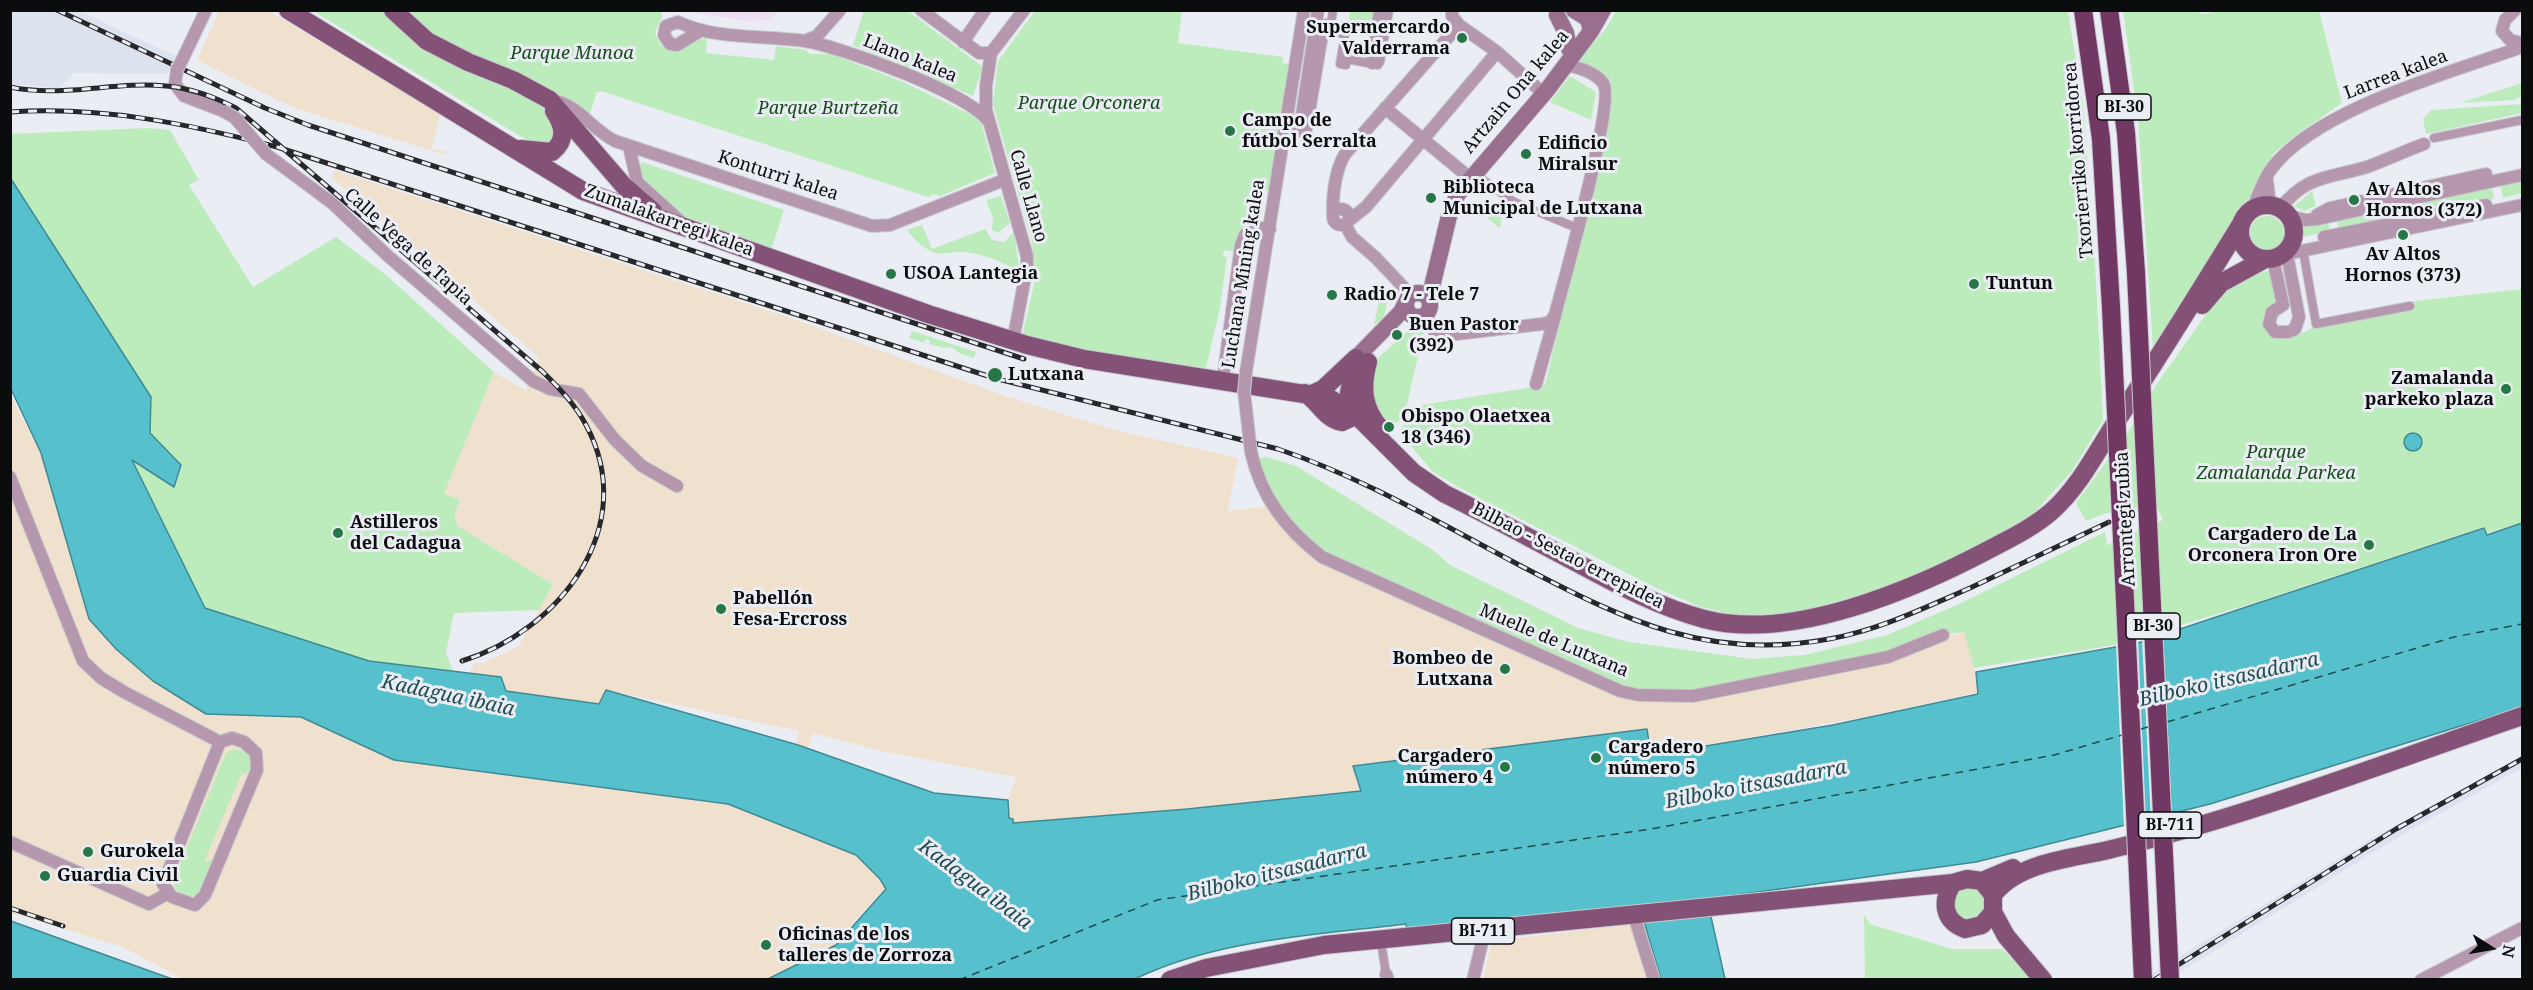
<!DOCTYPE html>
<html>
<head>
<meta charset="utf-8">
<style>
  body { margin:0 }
  #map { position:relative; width:2533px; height:990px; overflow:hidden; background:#ebedf4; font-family:"Noto Serif",serif }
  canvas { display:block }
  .frame { position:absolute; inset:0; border:12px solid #0b0c0e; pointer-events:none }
  .north { position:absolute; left:2461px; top:918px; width:60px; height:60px; -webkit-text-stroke:4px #ebedf4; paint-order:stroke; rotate:101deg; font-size:16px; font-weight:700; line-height:24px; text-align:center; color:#0b0c0e }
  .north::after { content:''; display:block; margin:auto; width:21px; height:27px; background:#0b0c0e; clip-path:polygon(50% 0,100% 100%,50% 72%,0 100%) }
</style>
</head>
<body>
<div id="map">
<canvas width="2533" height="990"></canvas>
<div class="frame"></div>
<div class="north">N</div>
</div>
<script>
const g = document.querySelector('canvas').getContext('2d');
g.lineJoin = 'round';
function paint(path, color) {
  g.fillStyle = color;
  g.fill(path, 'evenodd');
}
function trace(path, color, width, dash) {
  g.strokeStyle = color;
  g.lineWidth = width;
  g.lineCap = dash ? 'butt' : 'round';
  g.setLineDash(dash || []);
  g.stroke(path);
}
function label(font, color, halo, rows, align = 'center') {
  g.font = font + ' "Noto Serif",serif';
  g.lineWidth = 6;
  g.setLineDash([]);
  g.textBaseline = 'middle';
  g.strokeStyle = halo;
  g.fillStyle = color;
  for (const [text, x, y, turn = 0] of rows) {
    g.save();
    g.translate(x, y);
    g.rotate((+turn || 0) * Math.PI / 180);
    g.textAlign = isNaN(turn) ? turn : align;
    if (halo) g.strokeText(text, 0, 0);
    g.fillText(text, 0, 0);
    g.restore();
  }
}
const built = new Path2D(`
  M10 11H79L178 57 172 71 164 74 74 73 59 88 11 84Z
  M2522 752V768L2402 835 2169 979 2141 980 2374 837 2520 757Z`);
const industrial = new Path2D(`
  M219 11H268L440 113 432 149 446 151 445 155 292 107 197 60Z
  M334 170 785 316 1008 397 1115 430 1238 458 1228 511 1272 506 1638 695 1888 657 1965 631 1980 692 1864 717 1651 755 1647 729 1353 766 1361 791 1187 809 1013 823 1009 819 1008 800 1016 777 882 751 813 733 808 749 796 745 799 731 606 690 599 704 506 691 501 677 470 673 474 663H483L519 646 553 584 459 527 454 520 455 511 460 500 443 493 494 372 526 391 539 357 332 178Z
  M10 395 41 453 89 619 206 713 301 717 394 760 728 804 856 855 880 879 886 889 857 918 836 945 768 980 183 979 120 946 11 913Z
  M1644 923 1661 979 1483 980 1492 941Z`);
const education = new Path2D(`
  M685 11H777L771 20 746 21Z`);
const green = new Path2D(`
  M864 10 908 11 983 67 973 96 853 45Z
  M2192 10 2203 14 2224 10 2319 11 2342 103 2292 138 2274 153 2248 200 2238 208 2230 228 2153 349 2138 119 2123 11Z
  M313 11H383C425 60 473 63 525 93 537 99 547 111 556 120L552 145H535Z
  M398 11H662V17L655 32C660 46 665 53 681 51L695 40 707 38 706 53 774 60 776 46 806 50 810 54H831L862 66 903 82 980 119 995 173 940 196 934 194 928 197 604 92H597L589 116C581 105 566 103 556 93L432 38Z
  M1035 11H1182L1178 43 1283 57V63L1291 65 1273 191 1264 190 1262 204 1251 202 1236 252 1224 250 1223 256 1227 257 1220 308 1206 368 1090 351 1022 337 1035 280 1032 242 993 104 998 61Z
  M1350 11H1374L1372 24 1349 21Z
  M1616 11H2068L2083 103 2095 263 2103 420 2072 471 2033 514 1946 563 1891 586 1795 613 1734 615 1701 607 1654 587 1462 489 1433 472 1399 432 1416 406 1545 385 1607 127 1609 82 1598 70 1578 60 1605 30Z
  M1570 76 1596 92 1591 120 1550 102Z
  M2522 83V96L2514 100 2460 103Z
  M2522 104V113L2426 134 2423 119 2431 110Z
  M148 128 170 130 199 180 189 185 253 287 336 237 386 275 494 372 444 493 460 500C455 511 452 517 459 527L553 584 539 610 454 613 446 653 453 671 369 661 204 608 136 474 132 458 174 486 181 465 150 433 151 397 11 179V134Z
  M642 162 784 210 770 253C730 238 650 214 639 168Z
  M2522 180V193L2503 198 2500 184Z
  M2492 186 2494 199 2338 229 2337 221Z
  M2312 191 2316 206 2304 211 2294 206Z
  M1001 196 1010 223 998 233 992 230 993 218 986 200Z
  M1489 201 1503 211 1500 228 1482 214Z
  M2250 233a17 17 0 1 1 34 0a17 17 0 1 1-34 0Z
  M2328 222 2330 231 2302 237 2301 226Z
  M922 225 932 249 985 229 992 240 1004 242 1014 232 1020 275C1009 262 981 254 964 252 955 251 945 255 936 253 924 249 914 240 907 230Z
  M2269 271 2276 302 2264 314 2263 324 2271 336C2288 339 2307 335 2318 322L2415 301 2522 289V523L2487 533 2484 527 2254 603 2115 645 1974 668 1964 632 1943 635 1888 657 1693 696 1638 695 1303 543 1251 459 1267 457 1296 466 1433 550 1450 565 1578 628 1629 642 1752 659 1804 655 1887 635 1957 605 2105 532 2107 545 2163 520 2155 503 2104 514 2086 521 2076 503 2128 432 2156 385 2223 290 2246 275Z
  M1384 284 1389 290 1384 318 1374 325 1381 289Z
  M1421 319 1426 321 1405 413 1397 423 1382 420 1372 402 1376 360Z
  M912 331 976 352 974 358 959 353 952 347 944 348 929 344 930 340 926 339 924 343 909 338Z
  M233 749 248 752 253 770 241 775 204 862 216 859C210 874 206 897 186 897L177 892 173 881 226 753Z
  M1953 903a17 17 0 1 1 34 0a17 17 0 1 1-34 0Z
  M1864 914 1870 924 1952 949H2002L2032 979H1865Z`);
const water = new Path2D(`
  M11 179 151 397 150 433 181 465 174 487 132 460 205 608 369 661 501 677 506 691 599 704 606 690 798 745 934 793 1008 800 1009 818 1013 819V823L1187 809 1361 791 1353 766 1647 729 1651 755 1833 725 1978 694 1976 672 2138 643 2484 528 2487 535 2522 523V707L2210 804 1976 862 1707 899 1725 979H1661L1640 908 1407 930 1406 924C1316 935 1218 939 1135 979H768L836 945 886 889 880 879 856 855 728 804 394 760 301 717 206 714 153 681 116 649 89 619 41 453 11 389Z
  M2404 442a9 9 0 1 1 18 0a9 9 0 1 1-18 0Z
  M11 921 172 979H11Z`);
const pier = new Path2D(`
  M2163 631 2172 816 2151 821 2142 638Z
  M2138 639 2146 823 2124 828 2116 644Z`);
const ferry = new Path2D(`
  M2167 722 2454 637 2522 624
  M2141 729 2151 726
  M959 980 1157 900 1651 829 2054 755 2122 735`);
const pedestrian = new Path2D(`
  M1333 10 1330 31 1345 34 1340 64 1346 65 1347 59 1378 65 1380 62 1389 10
  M1290 132 1302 133 1308 130 1326 23
  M2434 138 2522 120
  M1475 174 1514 202 1577 228
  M2303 250 2316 324 2410 306
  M1381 941 1386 974`);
const minor = new Path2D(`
  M921 10 979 53H991
  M1452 10V16L1459 25 1497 52 1544 94
  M2515 10 2505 20 2502 31 2510 40 2522 43
  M700 31 677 45 670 44 664 35 666 26 678 22C716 40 763 35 805 41 841 47 970 93 989 122
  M804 41 817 36 840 10
  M963 42 985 10
  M991 53 986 86V110L1027 256V267L1013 341
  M991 53 1024 10
  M183 58 206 10
  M1372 63 1380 10
  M177 70 175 84 184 96 223 111
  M551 100C578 104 592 130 615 141L872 226 890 225 1004 180
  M1385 108 1470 178
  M1286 127 1298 126 1301 121 1318 10
  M629 146 637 182 680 221
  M266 154 332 203 388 256 533 381 550 389 579 394 615 440 642 466 677 486
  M2267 180 2270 205
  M2280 209C2305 175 2330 178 2367 167 2386 160 2405 151 2424 144
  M1333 217a8 8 0 1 1 16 0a8 8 0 1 1-16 0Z
  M2252 210C2258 197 2263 179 2272 168 2318 108 2452 72 2522 47
  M2287 215 2305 220 2318 219 2522 175
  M2317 215 2330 208 2486 174
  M1333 216C1332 198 1335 170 1345 154L1459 25
  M1347 222 1366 207 1497 52
  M1345 224 1352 237 1376 258 1411 295
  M2324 237 2486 205
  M2282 255 2522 205
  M2273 259 2283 305 2272 312 2269 324 2275 332H2288L2295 329 2299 317 2287 254
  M1426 314 1435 333 1448 335 1542 324 1550 322 1555 315C1563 283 1616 100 1603 83 1596 73 1577 66 1566 66
  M1246 372 1304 10
  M1223 379 1241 245 1245 235 1261 228 1270 229
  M1536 384 1555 316
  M1251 452C1261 497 1286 529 1322 557L1620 691 1638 695 1693 696 1888 657 1943 635
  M10 477 83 661 101 678 124 692 220 742 232 738 244 742 256 753 257 770 205 895 195 905 172 897 163 884 220 742
  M10 842 149 904 168 893
  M1634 916 1654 980
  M1386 974 1388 980
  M1473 980 1485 930
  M2421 980 2522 928`);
const secondary = new Path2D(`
  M1574 10 1588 19 1591 31
  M1557 15 1566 33 1569 49
  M1406 305a12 12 0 1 1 24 0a12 12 0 1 1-24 0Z
  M1429 299 1449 216 1457 195 1547 90 1591 31 1603 10
  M1356 358 1401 312 1406 302`);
const primary = new Path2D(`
  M288 10 583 191 928 314 1027 345 1084 359 1329 398 1353 412 1414 473 1445 494C1490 516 1535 541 1579 564 1620 586 1659 607 1704 619 1792 642 1915 589 1992 548 2013 537 2035 526 2052 511 2078 488 2096 453 2114 425 2158 359 2199 292 2241 224
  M393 10 427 41 468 62 513 80 550 100 624 186 653 211
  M520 149 552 152C567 140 564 126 554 111
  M2240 232a27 27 0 1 1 54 0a27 27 0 1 1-54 0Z
  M2202 305 2221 283 2265 259
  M1368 362C1361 388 1363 409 1381 429
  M1305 393C1320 403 1324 418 1342 422L1357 415 1362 406
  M1312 394 1323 389 1356 358
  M1353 412 1349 393 1355 360
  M1982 881 2013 868
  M1993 895C2018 862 2070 859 2108 850 2249 816 2385 763 2522 716
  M1993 912 1982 925 1965 929C1943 921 1941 901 1953 883L1967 879 1982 881 1993 895V912L2006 936 2043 980
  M1170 980 1206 968 1324 945 1953 883`);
const motorway = new Path2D(`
  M2083 10 2101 139 2111 307
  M2109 10 2126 133 2136 273`);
const rail = new Path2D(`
  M57 10 265 108 308 125 1024 359
  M10 87C62 98 115 81 166 86 192 88 214 97 236 108L543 372C559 388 575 404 586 425 641 527 559 631 462 661
  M10 112C103 106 189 124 277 147L994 378 1278 449C1364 478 1443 525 1523 567 1626 621 1709 661 1829 639 1879 630 1924 608 1970 588 2016 566 2063 544 2109 522
  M10 908 63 926
  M2154 980 2396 829 2522 759`);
const minorBridge = new Path2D(`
  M177 70 183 58
  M223 111 234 117 266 154
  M1246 372 1244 392 1251 452`);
const motorwayBridge = new Path2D(`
  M2136 273 2170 980
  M2111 307 2143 980`);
const markers = [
  [1462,38,6,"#267647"],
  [1230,131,6,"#267647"],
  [1526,154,6,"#267647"],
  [1431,198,6,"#267647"],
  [2354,200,6,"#267647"],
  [2403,235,6,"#267647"],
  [891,274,6,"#267647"],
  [1974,284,6,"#267647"],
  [1332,295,6,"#267647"],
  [1397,335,6,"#267647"],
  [995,375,8,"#267647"],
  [2506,389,6,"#267647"],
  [1389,427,6,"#267647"],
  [338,533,6,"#267647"],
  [2369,545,6,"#267647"],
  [721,609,6,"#267647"],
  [1505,669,6,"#267647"],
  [1596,758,6,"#267647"],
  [1505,767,6,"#267647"],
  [88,852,6,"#267647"],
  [45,876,6,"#267647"],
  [766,945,6,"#267647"]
];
const shields = [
  [2124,107,54],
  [2153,626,54],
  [2170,825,63],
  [1483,931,63]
];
const shieldNames = [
  ["BI-30",2124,107],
  ["BI-30",2153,626],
  ["BI-711",2170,825],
  ["BI-711",1483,931]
];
const poiNames = [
  ["Supermercardo",1450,28,"right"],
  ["Valderrama",1450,49,"right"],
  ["Campo de",1242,121],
  ["fútbol Serralta",1242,142],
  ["Edificio",1538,144],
  ["Miralsur",1538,165],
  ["Biblioteca",1443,188],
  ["Municipal de Lutxana",1443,209],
  ["Av Altos",2366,190],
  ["Hornos (372)",2366,211],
  ["Av Altos",2403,255,"center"],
  ["Hornos (373)",2403,276,"center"],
  ["USOA Lantegia",903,274],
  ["Tuntun",1986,284],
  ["Radio 7 - Tele 7",1344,295],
  ["Buen Pastor",1409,325],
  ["(392)",1409,346],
  ["Lutxana",1008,375],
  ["Zamalanda",2494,379,"right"],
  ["parkeko plaza",2494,400,"right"],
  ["Obispo Olaetxea",1401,417],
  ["18 (346)",1401,438],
  ["Astilleros",350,523],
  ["del Cadagua",350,544],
  ["Cargadero de La",2357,535,"right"],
  ["Orconera Iron Ore",2357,556,"right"],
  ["Pabellón",733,599],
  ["Fesa-Ercross",733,620],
  ["Bombeo de",1493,659,"right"],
  ["Lutxana",1493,680,"right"],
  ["Cargadero",1608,748],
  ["número 5",1608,769],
  ["Cargadero",1493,757,"right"],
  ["número 4",1493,778,"right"],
  ["Gurokela",100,852],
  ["Guardia Civil",57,876],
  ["Oficinas de los",778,935],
  ["talleres de Zorroza",778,956]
];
const parkNames = [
  ["Parque Munoa",572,54],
  ["Parque Orconera",1089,104],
  ["Parque Burtzeña",828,109],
  ["Parque",2276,453],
  ["Zamalanda Parkea",2276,474]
];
const streetNames = [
  ["Llano kalea",910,59,22],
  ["Larrea kalea",2396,75,-21],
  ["Artzain Ona kalea",1516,92,-50],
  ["Txorierriko korridorea",2079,160,-95],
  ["Konturri kalea",778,176,18],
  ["Calle Llano",1028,196,74],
  ["Zumalakarregi kalea",669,221,20],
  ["Calle Vega de Tapia",408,247,42],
  ["Luchana Mining kalea",1244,274,-81],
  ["Arrontegi zubia",2126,519,-93],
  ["Bilbao - Sestao errepidea",1568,556,27],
  ["Muelle de Lutxana",1554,641,23]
];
const waterNames = [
  ["Bilboko itsasadarra",2229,680,-13],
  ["Kadagua ibaia",448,696,12],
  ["Bilboko itsasadarra",1756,785,-11],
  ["Bilboko itsasadarra",1277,873,-14],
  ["Kadagua ibaia",975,885,37]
];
paint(built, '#dde2ef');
paint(industrial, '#f0e1ce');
paint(education, '#edddf0');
paint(green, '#bdecbc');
paint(water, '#57c0cd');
trace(water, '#408a94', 1.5);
paint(pier, '#ebedf4');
trace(ferry, '#1e4d52', 1.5, [8, 6]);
trace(pedestrian, '#c7c9cf', 10);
trace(minor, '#c7c9cf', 14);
trace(secondary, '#c7c9cf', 18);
trace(primary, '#c7c9cf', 20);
trace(motorway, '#c7c9cf', 20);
trace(pedestrian, '#b598ad', 8);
trace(minor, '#b598ad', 12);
trace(secondary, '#996f8d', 16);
trace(primary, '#835276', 18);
trace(motorway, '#703863', 18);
trace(rail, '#27282b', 5);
trace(rail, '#ebedf4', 3, [9]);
trace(minorBridge, '#c7c9cf', 14, []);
trace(motorwayBridge, '#c7c9cf', 20, []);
trace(minorBridge, '#b598ad', 12);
trace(motorwayBridge, '#703863', 18);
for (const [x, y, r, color] of markers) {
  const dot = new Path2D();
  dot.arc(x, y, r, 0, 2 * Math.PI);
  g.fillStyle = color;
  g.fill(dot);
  trace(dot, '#ebedf4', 2);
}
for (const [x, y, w] of shields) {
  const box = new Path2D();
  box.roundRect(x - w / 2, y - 13, w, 26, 4.5);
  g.fillStyle = '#ebedf4';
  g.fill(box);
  trace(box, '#0b0c0e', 1.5);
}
label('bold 16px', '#0b0c0e', null, shieldNames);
label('bold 18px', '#0b0c0e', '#ebedf4', poiNames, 'left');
label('italic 18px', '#144d18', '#ebedf4', parkNames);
label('18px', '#0b0c0e', '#ebedf4', streetNames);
label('italic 20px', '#1e4d52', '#ebedf4', waterNames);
</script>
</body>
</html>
